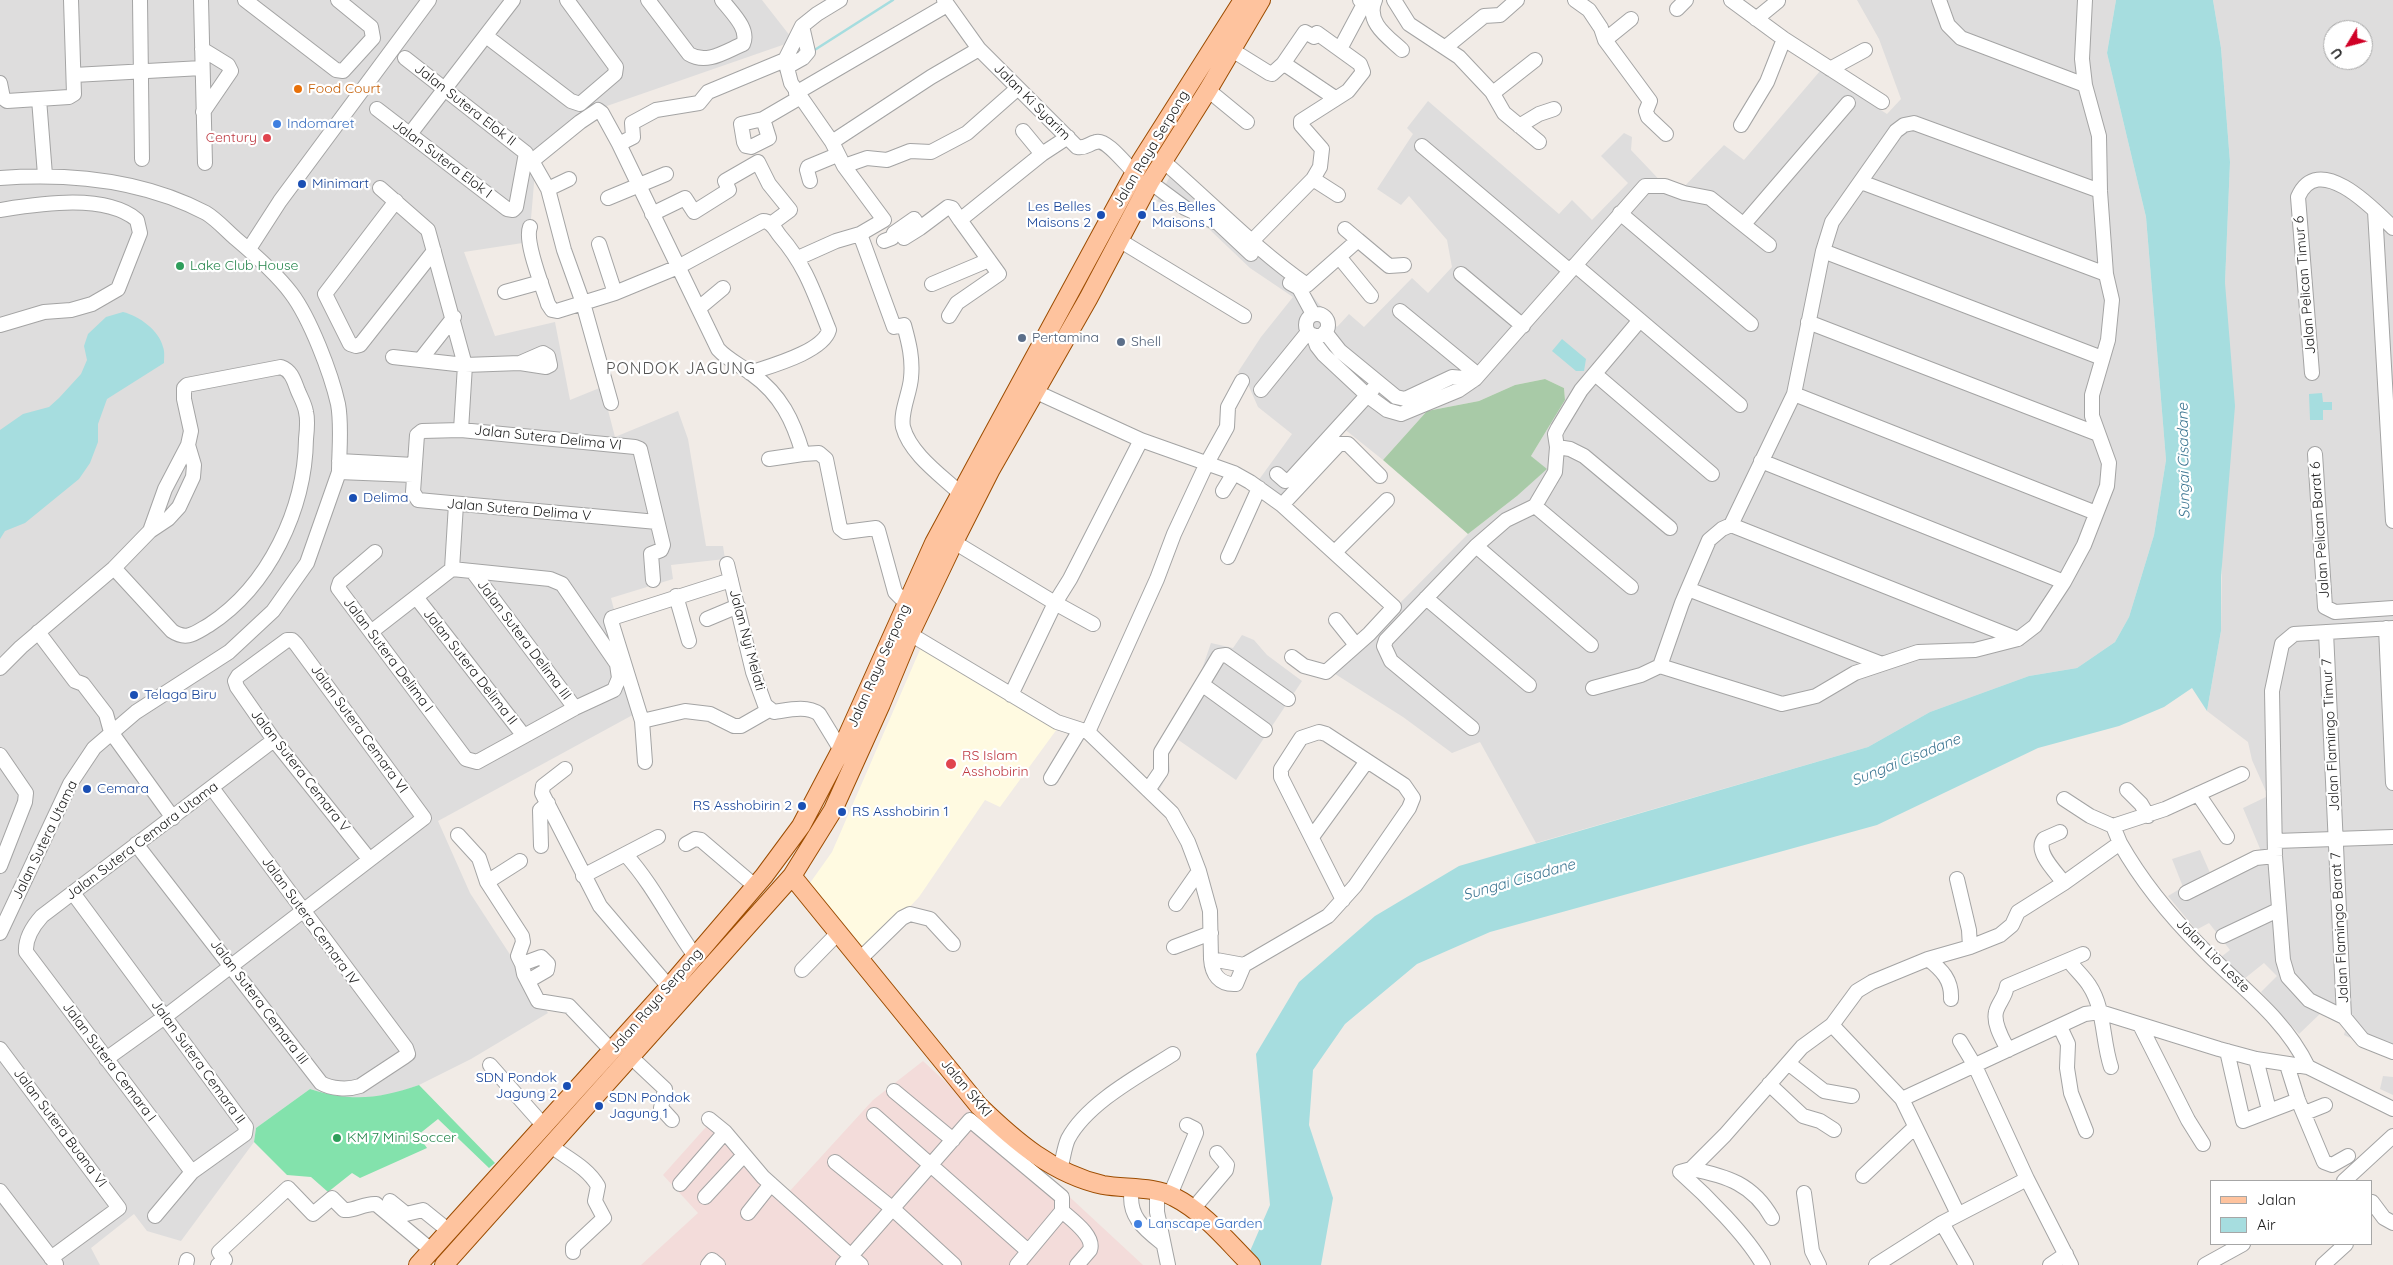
<!DOCTYPE html>
<html>
<head>
<meta charset="utf-8">
<style>
  body { margin:0 }
  #map { position:relative; width:2393px; height:1265px; overflow:hidden; background:#f1ebe6; font-family:Quicksand,sans-serif }
  canvas { display:block }
  .legend { position:absolute; left:2210px; top:1180px; width:162px; height:65px; box-sizing:border-box; background:#fff; border:1px solid #a6a6a6; margin:0; padding:6px 9px; list-style:none; font-size:15px; color:#202020 }
  .legend li { display:flex; align-items:center; gap:10px; height:25px }
  .legend b { width:25px; border:1px solid #a6a6a6 }
  .north { position:absolute; left:2323px; top:20px; width:50px; height:50px; box-sizing:border-box; background:#fff; border:1px solid #a6a6a6; border-radius:50%; rotate:233deg; font-size:14px; font-weight:700; line-height:20px; text-align:center; color:#202020 }
  .north::after { content:''; display:block; margin:auto; width:18px; height:22px; background:#d00026; clip-path:polygon(50% 0,100% 100%,50% 72%,0 100%) }
</style>
</head>
<body>
<div id="map">
<canvas width="2393" height="1265"></canvas>
<ul class="legend">
<li><b style="height:6px;background:#fec39e"></b>Jalan</li>
<li><b style="height:14px;background:#a6dddf"></b>Air</li>
</ul>
<div class="north">U</div>
</div>
<script>
const g = document.querySelector('canvas').getContext('2d');
g.lineJoin = 'round';
function paint(path, color) {
  g.fillStyle = color;
  g.fill(path, 'evenodd');
}
function trace(path, color, width, dash) {
  g.strokeStyle = color;
  g.lineWidth = width;
  g.lineCap = dash ? 'butt' : 'round';
  g.setLineDash(dash || []);
  g.stroke(path);
}
function label(font, color, halo, rows, align = 'center') {
  g.font = font + ' Quicksand,sans-serif';
  g.lineWidth = 4.5;
  g.setLineDash([]);
  g.textBaseline = 'middle';
  g.strokeStyle = halo;
  g.fillStyle = color;
  for (const [text, x, y, turn = 0] of rows) {
    g.save();
    g.translate(x, y);
    g.rotate((+turn || 0) * Math.PI / 180);
    g.textAlign = isNaN(turn) ? turn : align;
    if (halo) g.strokeText(text, 0, 0);
    g.fillText(text, 0, 0);
    g.restore();
  }
}
const residential = new Path2D(`
  M0 0H762L794 41 604 107 536 160 529 242 464 252 495 336 555 322 570 400 602 387 615 437 678 411 688 439 706 546H723L725 559 671 565 673 579 611 598 640 711 438 821 470 893 548 1013 471 1059 419 1085 394 1094 358 1099 331 1095 310 1089 256 1128 254 1142 181 1241 147 1231 134 1214 91 1248 100 1265H0Z
  M1857 0H2116L2107 53 2146 217 2166 460 2154 535 2129 617 2115 642 2077 668 2029 676 1930 712 1868 747 1536 843 1480 742 1452 753 1403 717 1332 672 1468 534 1517 496 1546 469 1531 456 1565 400 1564 388 1545 379 1515 385 1479 401 1427 411 1383 460 1343 428 1284 500 1258 481 1292 434 1258 407 1247 382 1238 372 1261 337 1293 297 1250 268 1209 229 1157 201 1171 174 1308 290 1337 327 1349 314 1364 327 1412 278 1428 293 1452 267 1447 240 1409 196 1401 205 1377 189 1413 134 1407 128 1428 101 1559 214 1572 200 1592 220 1628 183 1601 156 1624 133 1632 137 1631 150 1670 191 1681 190 1724 145 1744 160 1820 71 1887 114 1901 99 1879 39Z
  M2213 0H2393V1057L2344 1035 2348 1021 2323 1011 2299 1034 2261 992 2277 976 2264 963 2244 979 2221 957 2230 950 2209 923 2196 930 2168 896 2183 887 2172 859 2200 850 2211 875 2261 851 2243 808 2268 796 2252 760 2248 742 2207 711 2221 631 2225 283 2230 162 2221 48ZM2333 30H2363V60H2333Z
  M1242 635 1254 640 1267 655 1302 681 1236 780 1177 739 1168 752 1170 771 1158 792 1147 780 1156 767V752L1202 669 1211 643 1233 648Z
  M2383 1076 2393 1077V1095L2380 1089Z`);
const education = new Path2D(`
  M922 645 1057 729 1000 807 985 800 919 897 867 952 810 883 832 852Z`);
const military = new Path2D(`
  M923 1061 1143 1265H641L698 1213 663 1175 714 1118 788 1193 873 1100Z`);
const cemetery = new Path2D(`
  M1545 379 1564 388 1565 400 1531 456 1547 469 1517 496 1468 534 1383 460 1427 411 1479 401 1515 385Z`);
const pitch = new Path2D(`
  M419 1085 495 1163 489 1168 438 1119 418 1135 427 1148 360 1178 352 1173 328 1192 311 1177 287 1175 254 1142 256 1128 310 1089C351 1102 379 1099 419 1085Z`);
const water = new Path2D(`
  M2116 0H2213L2221 48 2230 162 2225 283 2235 406 2221 577V631L2207 711 2192 688 2164 707 2119 726 2038 748 1877 825 1490 932 1417 964 1345 1024 1313 1070 1309 1125 1333 1198 1321 1265H1244L1270 1205 1256 1054 1299 982 1375 916 1459 866 1868 747 1930 712 2029 676 2077 668 2115 642 2129 617 2154 535 2166 460 2146 217 2107 53Z
  M123 312C139 316 159 330 163 347 165 352 164 358 164 363L107 399 98 424V442L90 463 79 479 25 523 5 531 0 539V430L23 414 49 407 59 398 81 374 87 360 84 346 88 334 106 317Z
  M1562 339 1586 359 1584 371H1576L1552 351Z
  M2322 393 2323 402H2332V410H2323V420H2310L2309 394Z`);
const stream = new Path2D(`
  M813 51 893 0`);
const minor = new Path2D(`
  M140 0 142 159
  M201 0 205 163
  M245 0 336 70 343 71 373 38 371 27 338 0
  M648 0 689 54C707 65 726 51 743 44 750 29 731 12 722 0
  M840 0 817 14 802 26 785 60 791 83 832 142 931 77 979 49
  M944 0 979 49 1077 147C1085 149 1088 144 1096 142 1106 138 1127 166 1135 173
  M1375 0C1365 22 1388 37 1402 50
  M1394 0 1409 24 1459 57 1492 92 1504 113 1539 142
  M1575 0 1589 10 1601 28 1605 40 1650 101 1646 111 1648 117 1666 134
  M1731 0 1784 39 1882 102
  M1939 0 1948 25 1961 38 2085 85
  M2085 0 2082 59 2085 85 2099 136 2100 191 2106 274 2112 300 2108 340 2092 395V416L2109 463 2107 486 2084 545 2064 582 2035 626 2018 639 1975 650 1918 652 1855 673 1816 696 1782 704 1660 666 1682 603 1709 540 1722 529 1731 525 1794 394 1823 251 1832 222 1896 131 1904 125 1914 123 2100 191
  M1677 9 1686 0
  M1756 19 1778 1
  M486 36 571 101 580 104 615 74 616 67 567 0
  M1605 40 1631 19
  M1446 47 1484 16 1500 15 1517 0
  M202 49 228 65 231 71 203 112
  M1340 49 1364 4 1360 0
  M1232 50 1269 73 1272 74 1283 64 1286 65 1335 98
  M787 67 803 58 808 52 802 26
  M1830 69 1865 50
  M74 75 202 68
  M0 83 3 98 7 101 69 97 74 94 71 0
  M1208 90 1247 122
  M796 93 947 5
  M1493 93 1535 60
  M39 99 45 175
  M377 109 507 209 513 210 516 207 526 153 405 58
  M763 119 741 124 744 142 746 146 751 147 769 138 763 119 799 98
  M1741 125 1767 82 1784 39
  M1519 126 1539 114 1554 109
  M1023 131 1042 154
  M410 134 513 0
  M832 142 844 166 884 220 860 234 894 327 904 325C909 343 913 359 911 378 910 393 900 412 903 427 910 454 942 476 961 494
  M619 144 633 137 632 123 656 110 699 103 708 92 785 60
  M1422 146 1570 271
  M1163 161C1211 202 1255 249 1307 285L1358 240 1389 266 1404 265
  M844 166 867 158 887 160 910 151 931 152 967 133 1018 88
  M0 178C69 173 143 180 206 213 216 219 226 230 235 238 254 254 276 273 291 293 310 318 331 373 338 404 342 425 339 451 339 472L307 563 273 611 229 652 136 712 94 748 70 784 0 933
  M1313 179 1338 195
  M810 181 807 170 808 167 837 155
  M1150 182 1185 208 1215 222
  M1861 182 2106 274
  M380 188 428 230 465 365 461 430
  M548 189 569 179
  M608 198 666 174
  M396 201 325 294 350 344 356 346 360 345 434 251
  M1203 204 1218 223 1251 254
  M0 210C39 204 105 193 137 220L140 233 118 289 92 304 71 310 44 312 0 325
  M2375 211 2393 521
  M1620 213 1751 324
  M652 214 685 198 694 212 729 190 725 181 758 162 769 184 790 210 771 224
  M1744 224 1848 103
  M530 227C524 242 543 287 548 304L552 310 557 311 615 293 678 267 763 221C772 221 775 230 780 236 806 266 814 293 829 330 823 352 770 366 750 373
  M920 228 948 207 952 208 960 220
  M1345 229 1358 240
  M1119 240 1244 316
  M884 241 892 238 894 233 914 219 920 228 904 238
  M1251 242 1313 179 1320 167 1322 149 1301 125V121L1348 91 1363 72 1360 64 1317 33 1314 37 1305 32 1283 64
  M599 244 615 293
  M249 249 280 201 429 0
  M1823 251 2102 358
  M798 258 836 241 860 234
  M1340 258 1371 296
  M1575 265 1740 405
  M1461 274 1523 326
  M1290 283 1299 288 1313 314
  M932 284 989 260
  M505 292 541 282
  M699 308 723 288
  M1400 311 1478 375
  M1306 325a11 11 0 1 1 22 0a11 11 0 1 1-22 0Z
  M949 316 957 303 999 274 960 220 1042 154 1068 137
  M1808 322 2098 434
  M1325 332 1340 351 1396 397 1405 399 1452 377 1475 379
  M1313 335 1317 346 1324 355 1368 396 1387 410 1401 414 1459 390 1475 379 1645 186H1665L1684 193 1710 198 1769 245
  M393 357 465 365 520 363 546 367 550 365 548 356 543 353 520 363
  M421 359 454 317
  M2312 373 2298 197C2318 150 2375 210 2393 228
  M1595 374 1712 474
  M1261 390 1308 332
  M1034 391 1141 440 1234 473 1250 482 1282 505 1394 607 1369 634 1326 672 1304 666 1292 657
  M1794 394 2096 513
  M611 403 583 303 564 250 548 189 532 161 580 122 598 110 602 113 619 144 718 349C728 360 740 365 752 374 781 395 793 420 803 454L819 453 826 459 840 528 845 532 876 528 878 530 895 592 906 603
  M1557 447 1570 449 1584 456 1670 528
  M2315 454 2325 607 2335 612 2393 608
  M769 459 803 454
  M339 461 414 465
  M1761 461 2064 582
  M339 472 413 475
  M1277 474 1285 481 1291 479 1373 389
  M1223 491 1234 473
  M1282 505 1339 444H1348L1380 476
  M1535 506 1631 587
  M1731 525 2018 639
  M150 531 165 489 188 445
  M954 542 1055 603 1011 695
  M1476 546 1591 645
  M375 552 340 582 338 588 466 759 477 762 575 708 614 690 619 678 617 664 562 584 550 579 452 569
  M1335 552 1387 500
  M1228 557 1259 488
  M727 564 753 672 765 705 774 712C788 710 807 705 819 714L841 750
  M473 572 575 708
  M653 580 651 554 661 550 663 545 640 449 635 447 461 430 422 431 417 435 413 492 418 500 657 522
  M1688 589 1882 664
  M676 596 689 641
  M416 597 524 736
  M1426 598 1529 685
  M707 619 738 606
  M1336 620 1356 645
  M1093 624 1055 603 1070 579 1141 440
  M2386 628 2393 783
  M2393 628 2294 634 2282 644 2272 691 2275 856 2283 960 2288 977 2309 1000 2344 1017 2363 1040 2393 1052
  M38 632 75 681 83 684 106 714 111 732 173 818
  M371 632 452 569 456 504
  M2326 632 2344 1017
  M910 634 1057 722 1088 732 1172 813 1188 842 1199 871 1210 911 1211 959 1244 965 1328 916 1355 886 1409 808 1413 798 1404 785 1326 734 1319 732 1301 738 1281 769V777L1343 900
  M0 668 21 647 114 568 150 531 168 519 179 507 193 477 194 465 188 445 191 431 184 399V388L187 385 281 367C292 371 294 381 298 391 301 398 305 405 306 412 308 420 307 430 306 439 305 509 269 586 209 625 195 633 187 641 172 631L114 568
  M1203 685 1265 730
  M1593 688 1641 675 1660 666
  M642 721 685 711 710 714 734 726H741L769 710
  M1472 728 1391 661 1384 646 1386 640 1476 546 1506 520 1535 506 1555 472 1557 447 1555 434 1558 428 1581 390 1640 320
  M1088 732 1157 579 1174 534 1207 463 1227 427 1228 407 1242 381
  M0 755 26 793 25 802 0 866
  M645 762 642 721 611 621 612 618 731 580
  M565 769 543 786 542 793 600 906 669 987
  M1051 778 1080 730
  M1148 790 1161 771V752L1219 656 1226 655 1288 699
  M2127 790 2141 804 2148 816
  M2198 794 2227 837
  M2064 799 2090 816 2113 826
  M2060 832 2044 839C2034 852 2057 873 2064 883
  M458 835 479 858 487 882 522 936 523 942 518 956 522 964
  M1312 837 1367 761
  M2276 841 2393 837
  M2120 843C2142 882 2170 916 2202 948 2240 987 2284 1017 2308 1067
  M136 844 321 1083C331 1089 348 1090 360 1086L404 1057 408 1054 406 1048 212 788
  M686 844 695 839 701 840 755 886
  M541 846 540 810 548 803
  M626 855C654 886 671 923 695 956
  M583 876 658 837
  M1957 879 1969 930 1970 947
  M487 882 520 861
  M73 893 246 1127 245 1134 192 1172 155 1216
  M2186 893 2256 858 2275 856
  M1176 904 1199 871
  M2223 936 2278 910
  M1174 947 1211 933
  M861 958 902 918 910 914 930 919 953 944
  M1211 959C1212 974 1219 985 1236 984L1244 965
  M1928 959C1942 970 1952 980 1951 999
  M2069 961C2075 969 2084 977 2089 985 2105 1009 2102 1040 2111 1067
  M802 970 839 932
  M528 981 547 970 548 964 541 957 522 964 524 974 538 1001 569 1006 612 1051
  M2140 1025 2188 1120 2203 1144
  M2060 1027 2068 1044 2067 1068 2071 1093 2086 1131
  M1960 1041 1975 1066 2027 1179
  M0 1049 119 1208 51 1258
  M2008 1050C2003 1040 1993 1024 1996 1012 1998 1003 2005 998 2007 986L2083 954
  M2227 1051 2243 1121 2298 1100
  M631 1057 665 1089 661 1108 672 1120
  M106 1059 166 1016 424 818 296 644 292 640H287L238 676 235 681 237 687 274 740 369 859
  M2256 1059 2269 1110
  M1788 1063 1824 1091 1852 1096
  M490 1065 544 1126
  M2287 1065 2298 1100 2324 1162 2332 1165 2348 1156
  M1769 1084 1803 1116 1820 1121 1834 1130
  M894 1091 953 1140
  M1902 1099 2085 1014 2100 1012 2219 1049 2256 1059 2308 1067 2393 1109
  M2305 1113 2325 1105
  M874 1115 1028 1251
  M709 1119 725 1132 763 1177 861 1265
  M551 1146C568 1159 587 1167 598 1186L595 1201 604 1218 573 1247V1252
  M835 1162 893 1209 954 1265
  M1060 1169C1063 1160 1064 1148 1068 1139 1087 1103 1140 1075 1173 1054
  M1691 1169C1727 1176 1753 1184 1772 1218
  M192 1172 26 952C25 938 33 926 42 916L274 740
  M1863 1176 1915 1127
  M2344 1181 2393 1136
  M680 1184 725 1132
  M1132 1189C1127 1215 1143 1228 1162 1243
  M0 1191 56 1264
  M1157 1192V1212L1168 1265
  M1804 1193 1812 1251 1819 1265
  M1170 1195 1196 1133 1195 1129 1187 1125
  M705 1197 743 1156
  M390 1201 406 1214 423 1210 449 1231
  M2372 1202 2384 1218 2393 1223
  M1193 1209 1226 1170 1227 1165 1217 1153
  M748 1213 771 1184
  M1958 1214 1902 1099 1832 1025 1857 991 1872 982 1928 959 1970 947 2000 935 2012 925 2018 912 2064 883 2120 843 2113 826 2165 809 2242 774
  M1942 1223 1966 1265
  M186 1265 187 1260
  M218 1265 225 1260 219 1252 288 1188 313 1214 332 1198 344 1210C355 1211 364 1203 376 1204L431 1250
  M708 1265 712 1260 718 1265
  M843 1265 970 1120 1062 1197V1211
  M1017 1265 1062 1211C1072 1220 1095 1236 1090 1250L1077 1265
  M1763 1265C1747 1236 1706 1195 1680 1172L1691 1169 1725 1135 1802 1047 1832 1025
  M1876 1265 1942 1223 2027 1179 2071 1265
  M2050 1265 2066 1254
  M2205 1265 2243 1244
  M2323 1265 2346 1244`);
const major = new Path2D(`
  M792 876 979 1106C1015 1141 1053 1174 1103 1185 1125 1189 1154 1186 1174 1197 1204 1212 1228 1242 1251 1265
  M418 1265 669 987 764 876 801 826 841 750 934 543 988 443 1141 161 1243 0
  M444 1265 792 876 833 810 881 704 910 634 954 542 991 469 1088 299 1150 182 1208 90 1261 0`);
const markers = [
  [298,89,5,"#e8710a"],
  [277,124,5,"#3f7fe0"],
  [267,138,5,"#e0444e"],
  [302,184,5,"#1a4fb4"],
  [1101,215,5,"#1a4fb4"],
  [1142,215,5,"#1a4fb4"],
  [180,266,5,"#2e9e5b"],
  [1022,338,5,"#5c6f8a"],
  [1121,342,5,"#5c6f8a"],
  [353,498,5,"#1a4fb4"],
  [134,695,5,"#1a4fb4"],
  [951,764,6,"#e0444e"],
  [87,789,5,"#1a4fb4"],
  [802,806,5,"#1a4fb4"],
  [842,812,5,"#1a4fb4"],
  [567,1086,5,"#1a4fb4"],
  [599,1106,5,"#1a4fb4"],
  [337,1138,5,"#2e9e5b"],
  [1138,1224,5,"#3f7fe0"]
];
const foodNames = [
  ["Food Court",308,89]
];
const streetNames = [
  ["Jalan Ki Syarim",1032,102,45],
  ["Jalan Sutera Elok II",465,105,38],
  ["Jalan Raya Serpong",1151,149,-59],
  ["Jalan Sutera Elok I",442,159,37],
  ["Jalan Pelican Timur 6",2305,285,-95],
  ["Jalan Sutera Delima VI",548,438,6],
  ["Jalan Sutera Delima V",519,510,5],
  ["Jalan Pelican Barat 6",2320,530,-94],
  ["Jalan Sutera Delima III",524,640,53],
  ["Jalan Nyi Melati",747,640,75],
  ["Jalan Sutera Delima I",388,655,53],
  ["Jalan Raya Serpong",879,666,-66],
  ["Jalan Sutera Delima II",470,667,52],
  ["Jalan Sutera Cemara VI",359,729,54],
  ["Jalan Flamingo Timur 7",2331,735,-93],
  ["Jalan Sutera Cemara V",300,771,52],
  ["Jalan Sutera Utama",45,840,-64],
  ["Jalan Sutera Cemara Utama",142,841,-37],
  ["Jalan Sutera Cemara IV",310,921,54],
  ["Jalan Flamingo Barat 7",2340,928,-93],
  ["Jalan Lio Leste",2213,956,45],
  ["Jalan Raya Serpong",656,1001,-49],
  ["Jalan Sutera Cemara III",259,1002,53],
  ["Jalan Sutera Cemara I",109,1062,53],
  ["Jalan Sutera Cemara II",198,1062,54],
  ["Jalan SKKI",966,1088,50],
  ["Jalan Sutera Buana VI",60,1128,53]
];
const shopNames = [
  ["Indomaret",287,124],
  ["Lanscape Garden",1148,1224]
];
const healthNames = [
  ["Century",257,138],
  ["RS Islam",962,756,"left"],
  ["Asshobirin",962,772,"left"]
];
const transitNames = [
  ["Minimart",312,184],
  ["Les Belles",1091,207,"right"],
  ["Maisons 2",1091,223,"right"],
  ["Les Belles",1152,207],
  ["Maisons 1",1152,223],
  ["Delima",363,498],
  ["Telaga Biru",144,695],
  ["Cemara",97,789],
  ["RS Asshobirin 2",792,806,"right"],
  ["RS Asshobirin 1",852,812],
  ["SDN Pondok",557,1078,"right"],
  ["Jagung 2",557,1094,"right"],
  ["SDN Pondok",609,1098],
  ["Jagung 1",609,1114]
];
const leisureNames = [
  ["Lake Club House",190,266],
  ["KM 7 Mini Soccer",347,1138]
];
const serviceNames = [
  ["Pertamina",1032,338],
  ["Shell",1131,342]
];
const waterNames = [
  ["Sungai Cisadane",2184,461,-91],
  ["Sungai Cisadane",1906,760,-22],
  ["Sungai Cisadane",1519,880,-16]
];
const quarterNames = [
  ["PONDOK JAGUNG",681,369]
];
paint(residential, '#dedddd');
paint(education, '#fffae1');
paint(military, '#f3dcda');
paint(cemetery, '#a8caa7');
paint(pitch, '#83e2ac');
paint(water, '#a6dddf');
trace(stream, '#a6dddf', 2.5);
trace(minor, '#a4a4a4', 16);
trace(major, '#9c4c00', 20);
trace(minor, '#fff', 14);
trace(major, '#fec39e', 18);
for (const [x, y, r, color] of markers) {
  const dot = new Path2D();
  dot.arc(x, y, r, 0, 2 * Math.PI);
  g.fillStyle = color;
  g.fill(dot);
  trace(dot, '#fff', 2);
}
label('14px', '#c56008', '#fff', foodNames, 'left');
label('14px', '#202020', '#fff', streetNames);
label('14px', '#366cbe', '#fff', shopNames, 'left');
label('14px', '#be3a42', '#fff', healthNames, 'right');
label('14px', '#164399', '#fff', transitNames, 'left');
label('14px', '#27864d', '#fff', leisureNames, 'left');
label('14px', '#4e5e75', '#fff', serviceNames, 'left');
label('italic 15px', '#3e7793', '#fff', waterNames);
g.letterSpacing = '1px';
label('16px', '#535353', '#fff', quarterNames);
g.letterSpacing = '0px';
</script>
</body>
</html>
